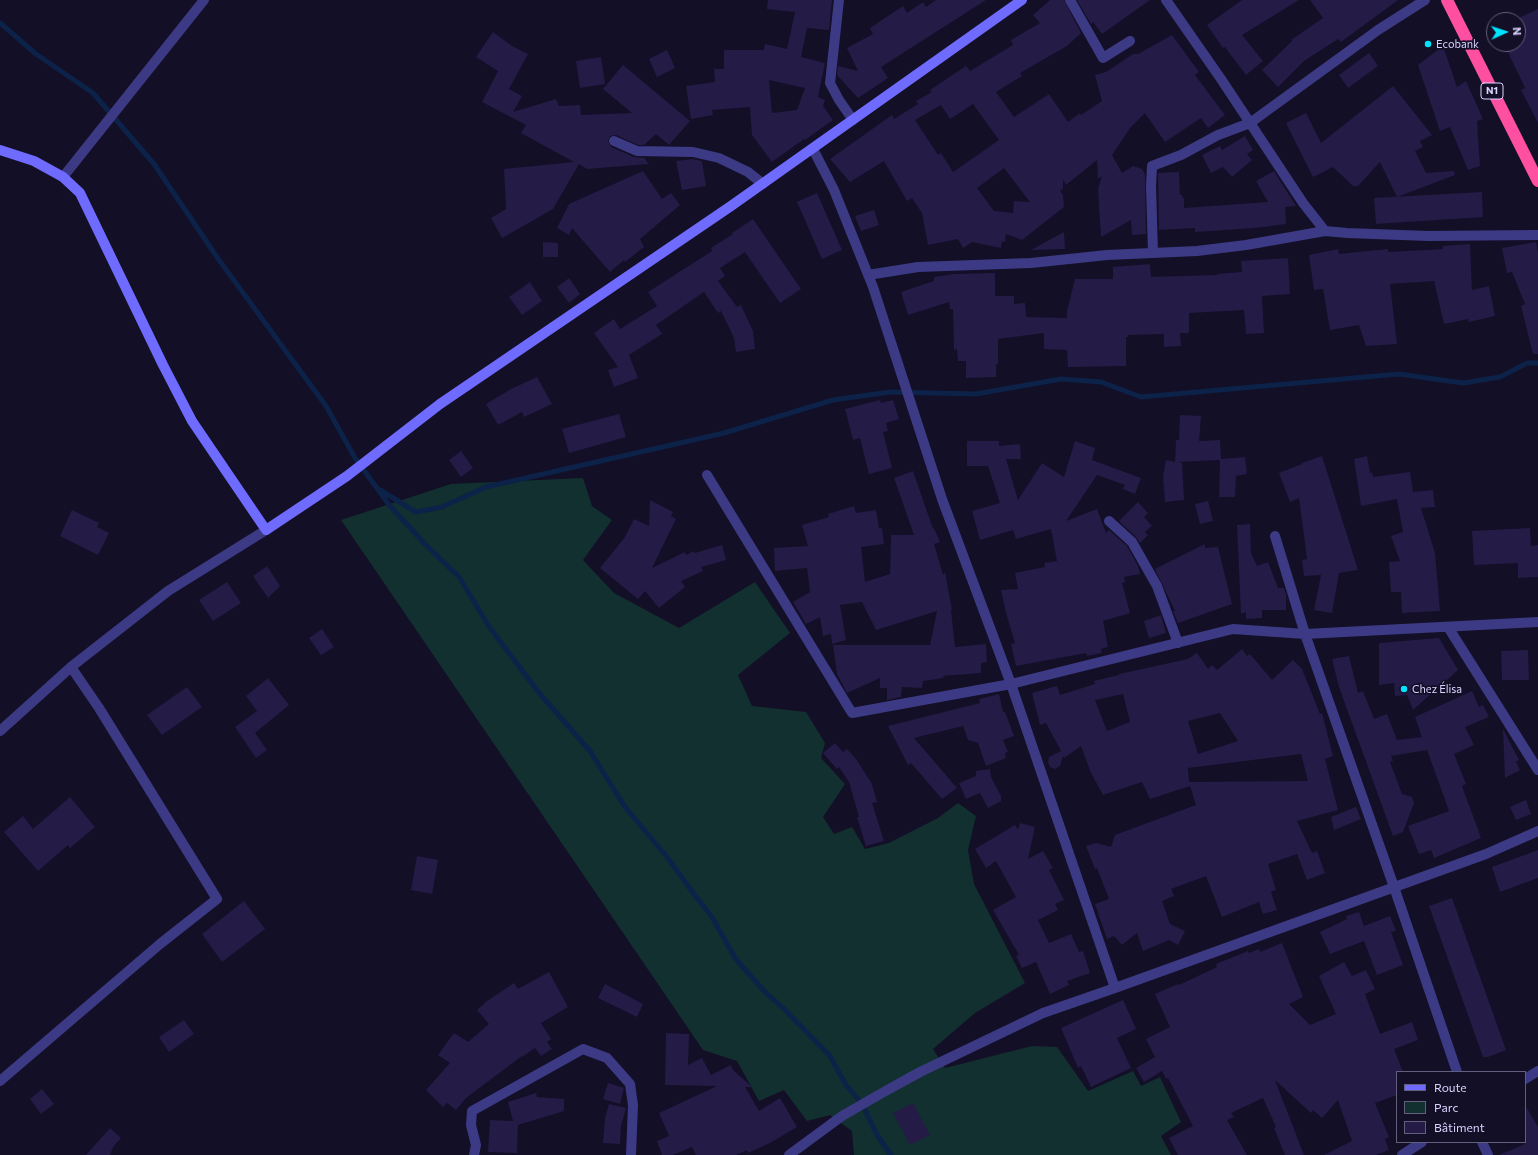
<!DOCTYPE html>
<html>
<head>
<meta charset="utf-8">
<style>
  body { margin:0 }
  #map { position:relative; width:1538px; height:1155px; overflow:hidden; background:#130f26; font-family:Commissioner,sans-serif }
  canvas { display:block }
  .legend { position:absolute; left:1396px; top:1071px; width:130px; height:72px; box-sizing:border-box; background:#130f26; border:1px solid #625e7d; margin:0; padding:5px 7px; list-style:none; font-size:12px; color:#d9d4ff }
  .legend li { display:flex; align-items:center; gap:8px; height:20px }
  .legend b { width:20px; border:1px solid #625e7d }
  .north { position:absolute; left:1486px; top:12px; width:40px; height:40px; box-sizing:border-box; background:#130f26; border:1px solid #625e7d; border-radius:50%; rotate:87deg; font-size:11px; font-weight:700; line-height:16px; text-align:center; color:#d9d4ff }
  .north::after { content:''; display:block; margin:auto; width:14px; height:18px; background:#00e5ff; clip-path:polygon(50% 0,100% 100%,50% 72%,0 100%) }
</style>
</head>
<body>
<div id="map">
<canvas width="1538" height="1155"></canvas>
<ul class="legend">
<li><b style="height:5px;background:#6f6bff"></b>Route</li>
<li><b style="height:11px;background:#12302f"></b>Parc</li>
<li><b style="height:11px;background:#241b47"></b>Bâtiment</li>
</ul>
<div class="north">N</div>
</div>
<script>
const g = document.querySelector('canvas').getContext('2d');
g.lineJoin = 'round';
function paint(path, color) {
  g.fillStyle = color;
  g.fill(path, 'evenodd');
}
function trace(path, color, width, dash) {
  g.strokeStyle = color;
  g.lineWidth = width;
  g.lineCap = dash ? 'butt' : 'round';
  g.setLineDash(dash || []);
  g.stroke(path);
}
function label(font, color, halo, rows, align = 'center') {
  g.font = font + ' Commissioner,sans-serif';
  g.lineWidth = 3.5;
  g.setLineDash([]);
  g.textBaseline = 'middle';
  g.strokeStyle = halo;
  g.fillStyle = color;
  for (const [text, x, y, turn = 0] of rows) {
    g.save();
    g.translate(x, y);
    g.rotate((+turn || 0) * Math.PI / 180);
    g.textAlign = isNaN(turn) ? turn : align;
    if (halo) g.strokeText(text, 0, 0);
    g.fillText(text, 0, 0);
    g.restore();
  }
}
const green = new Path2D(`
  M583 478 592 506 612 520 583 560 614 593 679 628 755 582 790 633 738 675 752 706 806 712 825 743 821 758 845 784 823 817 834 834 852 827 865 849 889 843 938 818 958 803 976 816 968 850 974 884 1025 983 975 1013 933 1049 945 1068 1032 1046 1057 1047 1088 1091 1133 1071 1141 1086 1160 1077 1181 1122 1161 1136 1171 1155H854L852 1131 830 1115 807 1121 784 1090 759 1101 737 1061 703 1050 341 520 451 484Z`);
const stream = new Path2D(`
  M0 23 36 54 93 93 154 164 219 260 326 406 355 458 390 506 426 545 459 577 490 628 540 694 590 751 625 807 667 857 694 894 712 917 735 958 764 991 784 1009 830 1056 846 1085 862 1104 877 1135 891 1155
  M380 490 416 512 442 507 486 487 724 433 833 400 890 392 976 394 1061 379 1101 382 1141 397 1399 374 1463 383 1500 377 1527 363H1538`);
const building = new Path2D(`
  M768 0H832L829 30 807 28 801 57 825 63 818 97 825 100 823 106 833 120 805 140 804 139 772 162 752 135 750 107 712 110 713 115 691 119 686 86 715 82 714 69H724V50H764L765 44 787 49 795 12 767 9ZM769 80 805 88 797 110 772 113Z
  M936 0H986L881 67 888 78 858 98 837 75 838 66 858 71 847 48 873 34 870 28 903 6 907 13 923 2 926 7Z
  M1050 0H1064L1081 33 1067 46 1020 73 1022 76 996 92 1014 117 1049 94 1068 122 1080 113 1081 115 1102 101 1095 75 1106 72 1133 54H1138L1172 35 1199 72 1195 75 1225 115 1208 128 1201 118 1165 142 1145 113 1130 128 1112 155 1122 173 1133 166 1142 169 1145 174 1146 234 1132 235 1131 220 1101 237 1098 189 1102 176 1098 179 1097 160 1066 185 1063 179V189L1060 191 1063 195 1064 207 1022 240 1006 234 1005 242 1002 241 1001 248 972 242 963 248 958 239 928 245 922 213 912 198 907 201 884 161 850 182 830 159 892 115 894 119 918 104 916 101 932 92 930 90 966 66 970 71 1013 45 1011 40 1040 23 1033 15ZM973 104 999 140 953 172 941 153 938 155 915 120 941 105 950 119ZM1004 168 1030 202 1014 201 1013 213 994 211 977 188Z
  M1077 0H1150L1102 34 1093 22 1091 24Z
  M1242 0H1299L1242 35 1263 61 1246 75 1225 47 1223 48 1207 25Z
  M1310 0H1398L1341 42 1338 39 1304 61 1278 87 1262 70 1292 41 1291 40 1323 18Z
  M1538 9V123L1521 90 1525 88 1504 44H1518V20H1514Z
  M493 32 512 46 528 54 509 89 522 96 513 112 556 99 559 106 580 105 581 115 632 113 603 89 623 65 690 121 669 145 656 134 644 145H638L616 135 610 136 608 141 611 147 634 157 644 158 649 164 587 169 579 164 553 209 502 238 491 218 506 209 504 169 574 162 521 133 526 125 482 102 498 71 476 57Z
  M1443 46 1457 87 1466 81 1483 119 1477 121 1480 166 1468 170 1450 127 1440 131 1418 65Z
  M667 50 675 68 657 77 649 59Z
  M1369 53 1378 66 1348 88 1339 75Z
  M601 57 605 84 580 88 576 61Z
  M1393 86 1432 135 1420 141 1423 147 1415 151 1426 173 1454 171 1455 175 1397 197 1380 162 1358 186H1353L1333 167 1313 177 1286 123 1306 113 1321 143Z
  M1245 136 1253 150 1247 154 1252 160 1232 177 1223 167 1211 173 1202 155 1220 146 1222 150Z
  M693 159 702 161 706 186 682 190 676 161Z
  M643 171 662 199 671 193 680 205 640 239 644 247 625 262 624 260 610 272 572 228 569 235 557 228 569 204Z
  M1274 171 1296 206 1285 207 1286 224 1255 228 1195 232V228L1159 230 1158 173 1179 172 1180 195H1182L1183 199 1184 198V208L1268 202 1256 181Z
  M1482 192 1483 217 1376 224 1374 198Z
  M817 193 842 250 822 259 797 202Z
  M874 210 879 225 861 231 855 216Z
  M753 219 801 289 780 303 745 252 720 268 725 276 718 281 737 307 741 305 753 331 755 349 736 352 734 338 721 311 718 313 704 292 656 325 662 334 629 355 638 378 614 387 608 370 618 367 594 333 614 319 620 329 657 306 648 292 712 251 711 248 733 234 732 233Z
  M1064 232 1065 249 1031 250Z
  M543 242 558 243V257H543Z
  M1536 242 1538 253V354H1533L1521 306 1525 304 1512 272 1507 273 1502 248Z
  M1470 244 1472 290 1489 286 1495 316 1469 322 1468 319 1444 324 1434 281 1390 284 1397 344 1366 346 1359 325 1330 330 1323 289 1314 290 1309 255 1338 249 1339 254 1388 249V252L1443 249V246Z
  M1288 258 1290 294 1262 296 1264 333 1246 334 1244 310 1189 313V333H1180L1181 346 1164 347V334L1128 335V337H1126V366L1068 367 1067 350 1044 349V333L998 339V364H996V377L966 378V361H958L957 349 954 350 953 309H950L949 302 908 315 901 292 934 281V277L954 274 995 273V296H1014V304L1025 303 1026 317 1067 318V311L1075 279H1113V267L1150 264 1151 277 1217 275V274L1242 272 1241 261Z
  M569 278 580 294 569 303 557 287Z
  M530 282 542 301 522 315 509 297Z
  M537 377 552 404 524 417 522 412 498 425 486 404 511 389Z
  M880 400 881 403 893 400 899 419 886 423 888 431 883 432 892 468 869 474 860 438 853 440 845 409Z
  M619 414 626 437 569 453 562 429Z
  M1180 415 1201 416 1199 441 1220 440 1221 459 1245 457 1247 474 1236 476 1235 497H1219L1220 460 1178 462 1182 463 1184 500 1165 502 1163 476 1166 460 1175 462 1176 440H1179Z
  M967 441H999V446L1020 444 1021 459H1006L1018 500 1042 463 1064 477 1075 441 1095 448 1092 460 1141 478 1135 494 1123 489 1125 485 1097 475 1066 521 1097 509 1106 533 1109 530 1127 546 1138 566 1140 574 1124 577 1125 582 1122 583 1130 613 1103 621 1108 647 1101 649 1102 653 1087 656 1086 653 1016 666 1011 644 1015 643 1006 613 1001 590 1018 589 1015 573 1045 567 1044 563 1057 561 1051 529 1016 539 1013 530 980 540 972 511 1000 503 988 466H967Z
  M461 451 473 468 461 477 449 460Z
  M1322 456 1358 570 1339 573 1332 613 1314 610 1321 575 1304 576 1302 560 1307 559 1299 498 1290 502 1279 473 1302 464V463Z
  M1367 456 1370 473 1372 472 1373 477 1410 472 1413 492 1433 490 1435 507 1421 508 1435 553 1440 611 1402 613 1401 592H1391L1389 562 1400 561 1391 536 1403 532 1397 499 1361 506 1354 459Z
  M913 471 933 529 934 528 940 542 934 544 943 575 945 572 952 610H951L955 647 986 644 987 662 981 663V673L943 676 944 678 923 681 922 688 902 687 901 697 887 700V688H880V678L847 693 837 674 833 645H930L937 611 876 630 862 602 840 605 846 640 832 644 831 634 823 636 820 617 806 624 793 602 810 592 807 568 775 571 774 548 808 546 802 525 829 517 828 514 854 506 856 513 876 510 879 528H882L884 544 861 547 865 582 890 574 891 535H914L894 478Z
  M650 500 673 512 671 516 676 519 652 568 685 552 686 555 694 551 695 553 722 545 726 560 701 567 703 571 681 581 685 587 659 608 645 591 638 599 600 568 625 537 634 519 649 526Z
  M1208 501 1213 521 1200 524 1195 504Z
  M1138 502 1148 513 1144 517 1152 526 1145 532 1148 535 1140 543 1136 537 1119 521Z
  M72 510 99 523 97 527 109 533 98 555 60 536Z
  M1250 524 1251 553 1257 566 1268 562 1278 588H1284L1286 594V610H1262V618L1246 619V612L1241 614 1237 525Z
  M1530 528 1531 546 1538 545V577L1518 578V563L1474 565 1472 531Z
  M1205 544V548L1218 547 1232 604 1178 623 1173 611H1175L1155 569Z
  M267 566 280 586 268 598 253 576Z
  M227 582 241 603 213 621 199 600Z
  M1161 615 1166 633 1149 638 1144 621Z
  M322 629 334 647 321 655 309 638Z
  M1439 638 1458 670 1413 710 1407 695 1395 696 1394 683 1379 685V643Z
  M1242 649 1247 656 1250 654 1272 680 1293 660 1302 669 1320 714 1322 713 1333 756 1325 759 1338 810 1297 821 1312 853 1317 851 1325 873 1307 880 1297 854 1268 864 1276 890 1271 892 1277 910 1263 914 1259 902 1222 917 1206 876 1171 889 1174 896 1162 901 1170 924 1185 931 1178 945 1169 940 1143 951 1137 933 1122 945 1114 936 1107 939 1095 904 1109 899 1097 868 1095 869 1086 846 1096 843 1111 847 1115 835 1196 805 1190 786 1150 799 1142 782 1103 795 1091 773 1081 746 1064 758 1063 756 1060 766 1055 769 1050 767 1048 762 1049 757 1061 751 1046 723 1040 725 1032 693 1057 686 1060 695 1095 684 1094 681 1119 675V674L1188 659 1197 653 1208 669 1212 665 1217 670ZM1123 694 1130 722 1107 731 1095 700ZM1220 713 1238 741 1198 754 1188 721ZM1301 754 1308 781 1189 782 1188 768Z
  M1528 650 1529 680H1502L1501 651Z
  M1349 656 1358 693 1363 691 1374 719 1387 714 1397 740 1422 737 1415 717 1472 691 1479 707 1483 705 1489 717 1465 727 1474 745 1454 754 1466 784 1462 786 1481 838 1434 858 1431 850 1419 854 1408 826 1449 811 1427 750 1391 756 1393 761 1390 762 1402 794 1412 797 1414 803 1403 832 1393 836 1339 687 1332 659Z
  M268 678 289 705 255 733 267 750 256 758 235 727 257 711 246 696Z
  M187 687 202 707 162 735 147 715Z
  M999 694 1003 712H1005L1014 736 1003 740 1008 752 1005 753 1006 758 986 766 978 743 968 740 963 726 914 738 957 788 942 799 911 763 908 765 888 726 980 703 979 699Z
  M1503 729 1519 760 1516 762 1520 770 1505 778Z
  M835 743 843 752 847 749 856 759 872 784 877 802 872 803 884 841 866 846 857 817H859L849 782 839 767 837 769 823 753Z
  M990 769 991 777 1001 796V801L988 808 980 793 966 799 959 783 976 776V771Z
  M70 797 95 827 70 848 68 845 38 871 4 832 23 816 33 829Z
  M1526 800 1531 814 1516 820 1510 807Z
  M1356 807 1361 819 1334 830 1331 817Z
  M1020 823 1035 827 1028 859 1043 851 1053 868 1049 870 1064 900 1055 904 1058 910 1038 920 1049 943 1071 934 1079 952 1083 951 1090 973 1067 981 1069 985 1050 994 1036 962 1022 968 1016 956 1019 955 993 910 1016 897 996 861 986 868 975 849 1015 825 1018 830Z
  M1538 850V878L1500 892 1492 867Z
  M417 856 438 860 432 894 411 890Z
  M1452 898 1506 1050 1488 1057H1483L1429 906Z
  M244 901 265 929 222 962 202 934Z
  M1359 912 1364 926 1390 916 1396 931 1391 932 1403 965 1377 975 1364 941 1330 954 1320 932 1347 919 1346 916Z
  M1282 943 1303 997 1289 1004 1310 1025 1336 1014 1319 976 1344 962 1352 976 1366 970 1375 989 1365 994 1380 1034 1412 1022 1418 1040 1394 1049 1403 1072H1397V1095L1375 1103 1389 1137 1385 1139 1389 1150 1376 1155H1324L1352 1141 1338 1100 1322 1118 1313 1110 1311 1113 1275 1080 1304 1155H1285L1274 1128 1276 1127 1263 1098 1231 1113 1234 1117 1227 1120 1247 1155H1178L1169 1138 1193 1126 1168 1078 1166 1079 1162 1071 1144 1082 1136 1068 1155 1057 1146 1039 1170 1027 1155 994 1178 984 1179 985 1217 967 1216 964 1248 951 1249 953 1259 949 1260 952Z
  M549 972 568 1007 541 1023 551 1039 547 1042 552 1049 541 1056 535 1048 522 1057V1056L466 1098 456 1110 447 1103 443 1107 426 1090 450 1063 438 1055 454 1033 468 1042 489 1024 477 1010 487 1001 514 983 518 989Z
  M605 984 643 1004 637 1017 598 998Z
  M1123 1000 1136 1029 1117 1038 1131 1068 1091 1087 1081 1066 1078 1068 1061 1028Z
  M184 1020 194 1034 169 1052 159 1037Z
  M666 1033 689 1034 688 1065 702 1058 711 1075 731 1065 733 1070 752 1087H745L759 1111 780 1098 797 1127 770 1143 748 1153 747 1150 736 1155H696L692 1147 673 1155H662L657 1141 669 1136 659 1113 717 1086 665 1085Z
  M608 1083 624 1088 620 1104 603 1099Z
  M42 1089 54 1104 41 1114 30 1099Z
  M536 1093 537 1097 564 1099V1111L518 1125 517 1153 488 1152 490 1120 513 1121 508 1102Z
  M913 1103 930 1135 910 1145 893 1113Z
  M609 1104 626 1108 621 1126 620 1144 603 1143 605 1118Z
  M1525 1105 1538 1127V1155H1499L1525 1144Z
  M110 1128 121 1138 113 1147 110 1155H86Z`);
const street = new Path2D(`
  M839 0 830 83 839 100 853 120
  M1070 0 1103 58 1130 41
  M1166 0 1221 79 1303 203 1325 231
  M614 141 637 151 693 152 719 158 748 172 763 184
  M813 149 834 190 873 287 942 499 1011 684 1115 988
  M63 177 204 0
  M1153 253 1151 186 1152 166 1181 155 1218 135 1250 123 1378 30 1425 0
  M868 275 918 267 1031 263 1107 255 1197 251 1246 245 1325 231 1347 233 1428 236 1538 235
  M707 475 852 713 1011 684 1233 629 1305 634 1538 622
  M1109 521 1132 542 1157 586 1178 643
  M1275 536 1305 634 1394 887 1457 1072
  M1448 627 1538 770
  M0 731 71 667 168 591 266 530
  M1525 1079 1538 1071
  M0 1081 160 944 217 899 99 708 71 667
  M1482 1142 1488 1155
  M474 1155 476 1145 471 1125 472 1111 583 1049 607 1058 630 1084 633 1105 631 1155
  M789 1155 842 1116 882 1093 920 1072 1043 1013 1115 988 1486 854 1538 831
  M1402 1155 1422 1142`);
const secondary = new Path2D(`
  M0 150 34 161 63 177 80 193 163 365 192 421 266 530 347 476 440 404 731 206 1022 0`);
const highway = new Path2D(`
  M1447 0 1538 181`);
const markers = [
  [1428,44,4,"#00e5ff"],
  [1404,689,4,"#00e5ff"]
];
const shields = [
  [1492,91,22]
];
const shieldNames = [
  ["N1",1492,91]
];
const poiNames = [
  ["Ecobank",1436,44],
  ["Chez Élisa",1412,689]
];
paint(green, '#12302f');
trace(stream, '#0c2248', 5);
paint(building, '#241b47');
trace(street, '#3d3a85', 10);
trace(secondary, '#6f6bff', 10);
trace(highway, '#ff4fa3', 12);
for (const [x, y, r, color] of markers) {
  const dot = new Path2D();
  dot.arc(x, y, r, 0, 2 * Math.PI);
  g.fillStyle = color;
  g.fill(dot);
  trace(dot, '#130f26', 1.5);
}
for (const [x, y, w] of shields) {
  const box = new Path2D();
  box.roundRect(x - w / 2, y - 8, w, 16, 3);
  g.fillStyle = '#130f26';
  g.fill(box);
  trace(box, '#d9d4ff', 1);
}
label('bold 10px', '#d9d4ff', null, shieldNames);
label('11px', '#d9d4ff', '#130f26', poiNames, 'left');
</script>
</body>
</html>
